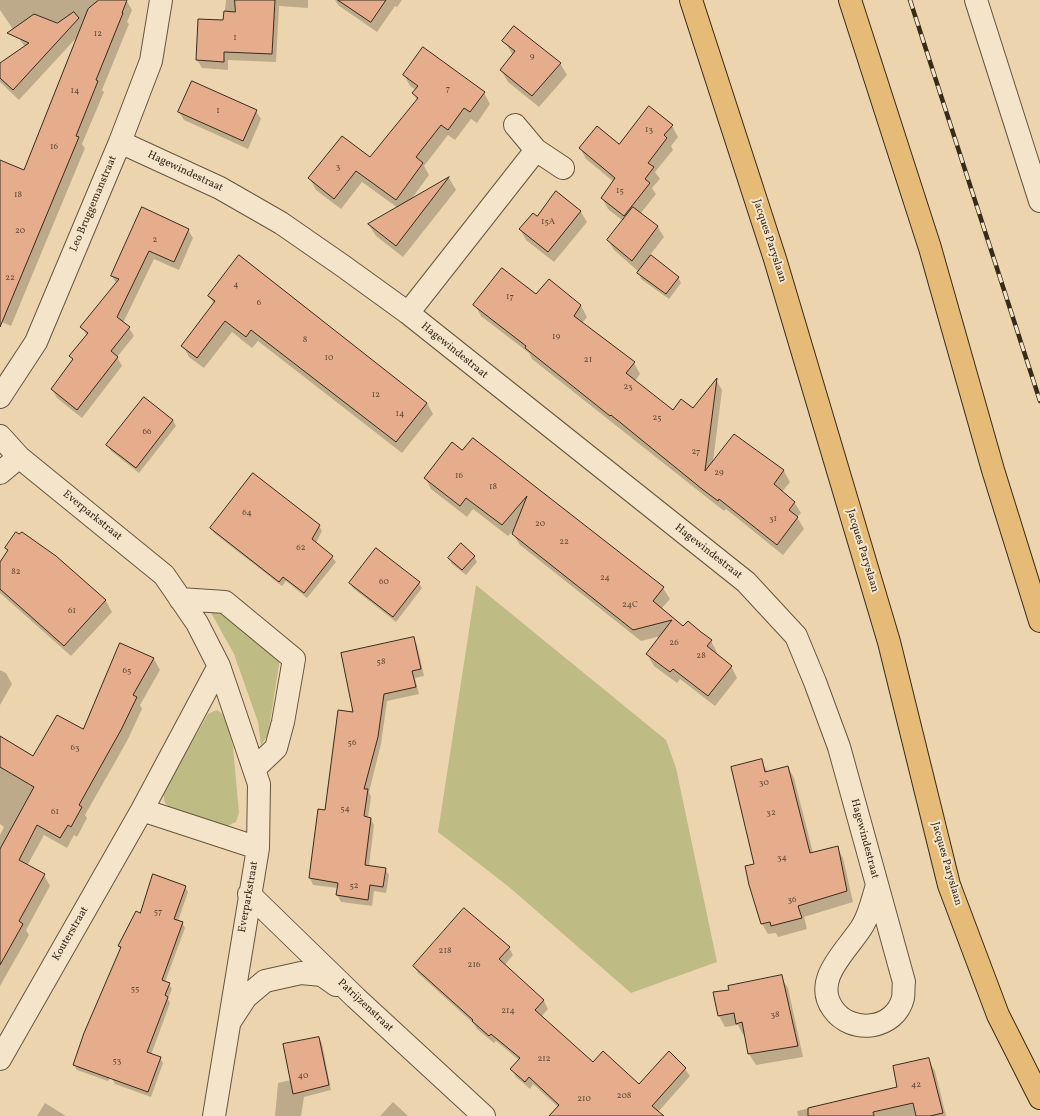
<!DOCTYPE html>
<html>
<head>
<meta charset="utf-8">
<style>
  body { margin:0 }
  canvas { display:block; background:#ecd5ae }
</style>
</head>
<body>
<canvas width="1040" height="1116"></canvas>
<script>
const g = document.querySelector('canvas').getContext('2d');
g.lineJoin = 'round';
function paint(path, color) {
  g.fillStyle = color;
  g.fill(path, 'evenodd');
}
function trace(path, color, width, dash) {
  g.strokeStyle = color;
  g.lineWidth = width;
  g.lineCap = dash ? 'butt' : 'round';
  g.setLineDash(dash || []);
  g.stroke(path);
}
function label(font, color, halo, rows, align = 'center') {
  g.font = font + ' Vollkorn,serif';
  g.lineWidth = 4;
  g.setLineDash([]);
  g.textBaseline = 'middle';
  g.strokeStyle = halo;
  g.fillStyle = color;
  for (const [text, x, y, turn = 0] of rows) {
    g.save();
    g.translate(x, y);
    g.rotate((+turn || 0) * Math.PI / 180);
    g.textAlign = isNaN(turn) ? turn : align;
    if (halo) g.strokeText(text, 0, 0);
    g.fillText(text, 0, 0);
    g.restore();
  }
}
const green = new Path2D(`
  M476 585 666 740 676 768 717 962 631 993 509 887 438 832Z
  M209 609 217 611 280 658 268 735 261 745 258 722 234 654Z
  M217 710 226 717 233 747 239 813 236 822 225 827 173 811 165 803 163 793 208 714Z`);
const shadow = new Path2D(`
  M0 0H126L132 10 127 22 129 24 102 90 104 92 82 144 85 148 11 326 0 321V191L24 171 78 36 19 100 0 82V65L25 47 0 10Z
  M226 0H308V8L279 6 276 62 228 60V70L202 68 197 60 199 20 224 21Z
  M335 0H402L397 7 395 6 377 32 338 5Z
  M504 41 560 63 567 75 539 107 508 82 501 70 513 55Z
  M404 75 484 93 490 104 477 123 471 119 455 140 448 135 424 166 429 175 410 201 449 178 456 190 403 257 376 236 369 225 398 208 362 182 341 209 316 190 310 179 370 159 417 100 413 93 416 90 410 86Z
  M256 111 261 119 248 149 184 120 179 112Z
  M672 126 678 137 671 146 673 150 655 172 660 179 652 188 656 194 641 213 658 227 664 237 650 255 678 277 681 283 669 299 641 279 639 272 614 250 608 240 623 221 608 209 602 198 614 182 586 159 580 148 619 145Z
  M142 209 188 230 193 238 179 270 154 259 123 323 129 328 134 336 117 357 122 366 82 418 57 398 52 389 73 361 71 356 87 336 82 327 116 283 112 276Z
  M581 212 587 222 554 262 526 240 520 229 537 217Z
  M549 281 581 306 587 317 582 323 634 363 640 374 635 381 673 411 694 409 716 380 722 390 713 462 734 436 784 471 790 482 782 492 794 502 801 513 797 517 804 529 783 555 726 509 724 511 710 500 532 359 529 353 481 316 475 305 537 296Z
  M209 296 427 403 433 414 402 453 258 341 252 348 232 332 204 368 189 357 183 346 214 304Z
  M173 420 176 426 139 473 111 451 107 445Z
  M452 443 663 588 670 599 661 609 683 628 711 641 717 652 716 654 731 666 737 678 715 706 680 679 677 683 654 666 647 654 661 636 641 641 520 545 512 532 508 536 473 509 467 517 431 489 425 478Z
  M319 526 322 531 316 543 332 557 336 562 307 598 286 581 282 586 214 533 211 528Z
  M6 548 56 557 106 601 112 612 71 656 0 593V564L8 552Z
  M474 556 477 562 466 575 452 564 449 558Z
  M350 583H419L422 588 396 622 353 588Z
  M413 638 417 645 424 676 415 678 419 694 387 701 381 744 369 792 371 797 368 818H370L374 825 369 866 385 869 389 875 386 893 374 891 372 906 341 902 337 895 338 888 313 885 310 878 319 810 326 811 354 713Z
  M120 644 154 659 160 670 140 705 142 709 127 741 85 815 87 818 77 837 74 835 67 848 44 835 27 866 44 875 50 886 26 930 29 935 0 986V835L4 827 0 824V737L34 758 83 731Z
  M0 670 6 673 12 684 0 705Z
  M761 761 768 772 788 767 794 778 813 853 837 847 843 858 853 902 804 917 807 929 778 937 776 933 768 934 762 924 755 865Z
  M185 887 188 892 178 921 182 923 185 928 165 982 169 984 172 989 168 999 170 1003 151 1055 160 1058 163 1063 151 1097 115 1084 111 1077 108 1081 77 1070 74 1065 121 948 120 946 140 914Z
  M509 948 513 955 504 966 544 1001 548 1009 541 1017 593 1063 639 1085 685 1069 690 1076 658 1112 663 1116H552L558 1107 533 1084 530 1089 516 1077 512 1069 519 1060 496 1041 494 1043 477 1029 473 1023 418 973 414 966Z
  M781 977 788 988 803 1057 756 1065 749 1054 745 1034 743 1035 738 1025 725 1027 719 1016 714 993 730 991Z
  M319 1038 322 1043 331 1090 304 1097 301 1116H275L278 1083 291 1080Z
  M928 1060 935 1071 946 1116H798L797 1111 899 1088Z
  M393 1102 408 1116H380Z
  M45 1103 66 1116H37Z`);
const building = new Path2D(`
  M99 0H127L122 13H123L96 80 98 81 76 136 79 137 0 327V160L24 170 88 9Z
  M235 0H275L272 54 224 52V62L196 60 198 19 223 20 224 11 235 12Z
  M338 0H386L371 22Z
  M74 12 79 18 13 90 0 78V63L29 43 7 33 34 14 57 23Z
  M514 26 561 63 532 96 500 70 515 51 502 41Z
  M423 47 485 92 470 112 464 108 448 130 441 125 416 157 423 163 396 200 356 171 334 199 308 178 342 136 370 157 418 98 412 93 418 86 403 75Z
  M192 81 257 110 243 141 178 112Z
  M649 106 673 125 664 135 667 138 648 163 654 167 645 179 650 183 624 216 601 198 615 178 579 148 597 126 619 144Z
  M449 177 396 246 368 224Z
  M556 191 581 211 548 252 519 229 533 213 537 216Z
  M142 207 189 229 174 262 149 251 117 317 130 327 111 351 118 357 77 410 51 389 73 359 69 356 88 333 80 327 119 279 111 276Z
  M633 207 658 226 632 261 607 240Z
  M239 255 427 403 396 442 251 330 246 337 225 321 197 358 181 346 215 301 208 296Z
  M651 255 679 277 666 294 637 273Z
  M502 268 536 294 549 279 581 305 574 316 635 362 626 373 673 410 681 399 693 408 717 378 705 471 734 434 784 470 774 484 795 502 789 510 798 517 777 545 719 499 718 501 702 489 611 415 610 416 525 348 526 346 473 305Z
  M144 397 173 420 136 468 106 445Z
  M473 438 664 587 653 601 683 626 688 621 701 632 712 640 707 646 732 666 708 696 673 669 670 672 646 654 672 620 633 630 512 534 527 496 502 525 466 498 460 506 424 478 452 442 462 450Z
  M253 473 320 525 312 539 333 556 304 593 283 577 279 582 210 528Z
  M16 532 19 534 22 532 56 556 106 600 64 646 0 589V562L8 550 5 548Z
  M461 543 475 556 462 570 448 558Z
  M376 548 420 582 393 617 349 583Z
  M414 637 421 669 412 671 416 687 384 694 378 737 364 789H368L364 816 371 818 365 865 386 868 383 887 370 885 368 900 336 895 338 883 309 878 318 809 325 810 338 710 353 712 341 653Z
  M120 643 154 658 133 695 137 697 121 730 79 805 82 807 71 827 68 825 60 838 37 825 19 860 45 874 19 921 23 924 0 965V849L34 787 0 767V736L33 756 57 715 83 729Z
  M762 759 765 772 788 766 810 853 838 846 847 891 798 906 802 918 771 926 770 922 761 924 749 885 745 866 754 864 731 767Z
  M153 874 186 886 174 919 183 922 162 980 170 983 165 995 168 997 147 1052 161 1057 148 1092 73 1065 84 1033 121 947 118 946 136 911 140 913Z
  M464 908 510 947 499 959 544 1000 535 1010 593 1062 603 1051 639 1084 669 1051 686 1068 652 1106 664 1116H549L559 1105 529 1077 525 1082 510 1069 520 1058 491 1034 489 1036 472 1021 473 1020 413 966Z
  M782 975 798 1046 748 1054 742 1022 736 1024 734 1013 718 1016 713 992 729 990 728 986Z
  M319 1037 329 1085 293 1094 283 1044Z
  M929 1058 943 1113 930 1116H916L913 1103 873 1112 874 1116H808V1108L897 1087 893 1066Z`);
const street = new Path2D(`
  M976 0 1040 201
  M515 125 536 150 563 168
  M120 142 220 188 281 223 343 266 408 313 746 582 796 636 815 682 839 747 904 982C903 987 904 993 903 998 895 1030 851 1035 833 1009 811 979 849 949 863 925 870 913 873 898 877 885
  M408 313 536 150
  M0 397 36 342 120 142 151 61 161 0
  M0 436 19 457 164 575 197 623 219 666 259 784 258 848 214 1116
  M0 473 19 457
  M180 599 225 602 294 659 283 722 276 748 254 769
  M142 810 258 848
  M249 894 356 998 484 1116
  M231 1020 246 997 265 981 301 973 322 975 336 985
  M0 1059 142 810 219 666`);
const highway = new Path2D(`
  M691 0 775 259 889 642 949 885 998 1015 1040 1098
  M850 0 930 248 993 470 1040 621`);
const rail = new Path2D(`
  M910 0 1040 401`);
const numberNames = [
  ["12",98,34],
  ["1",235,38],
  ["9",532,57],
  ["7",448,89],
  ["14",75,91],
  ["1",218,111],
  ["13",649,130],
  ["16",54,147],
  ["3",338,167],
  ["15",620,191],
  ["18",18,195],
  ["15A",548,222],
  ["20",20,231],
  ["2",155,240],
  ["22",10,278],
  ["4",236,285],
  ["17",510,297],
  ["6",259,303],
  ["19",556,337],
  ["8",305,340],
  ["10",329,358],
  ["21",588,360],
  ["23",628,387],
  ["12",376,395],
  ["14",400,414],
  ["25",657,418],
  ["66",147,432],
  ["27",696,452],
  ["29",719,473],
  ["16",459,476],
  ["18",493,487],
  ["64",247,513],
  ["31",773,519],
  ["20",540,524],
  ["22",564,542],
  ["62",301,548],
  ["82",16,572],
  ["24",605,578],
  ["60",384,582],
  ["24C",630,605],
  ["61",72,611],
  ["26",674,643],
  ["28",701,656],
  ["58",381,662],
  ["65",127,671],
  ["56",352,743],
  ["63",75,748],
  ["30",764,783],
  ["54",345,809],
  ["61",55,812],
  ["32",771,813],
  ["34",782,858],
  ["52",354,886],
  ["36",792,900],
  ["57",158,912],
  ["218",445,951],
  ["216",474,965],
  ["55",135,989],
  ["214",508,1011],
  ["38",775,1015],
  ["212",544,1059],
  ["53",117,1061],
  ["40",303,1076],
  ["42",916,1085],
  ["208",624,1096],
  ["210",584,1099]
];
const streetNames = [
  ["Hagewindestraat",185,172,25],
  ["Leo Bruggemanstraat",94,204,-67],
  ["Jacques Paryslaan",769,241,72],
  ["Hagewindestraat",454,351,39],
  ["Everparkstraat",92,516,39],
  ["Jacques Paryslaan",862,551,73],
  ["Hagewindestraat",708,552,38],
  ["Hagewindestraat",864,839,75],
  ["Jacques Paryslaan",946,864,74],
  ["Everparkstraat",249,897,-80],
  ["Kouterstraat",71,934,-60],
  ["Patrijzenstraat",365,1006,43]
];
paint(green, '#bfbb85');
paint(shadow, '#0003');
paint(building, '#e5ad8b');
trace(building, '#392b1c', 1);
trace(street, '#665640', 24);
trace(highway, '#392b1c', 24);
trace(street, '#f3e4ca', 22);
trace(highway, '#e6ba77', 22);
trace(rail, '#392b1c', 4.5);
trace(rail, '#f3e4ca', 3, [9]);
label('9px', '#644c38', null, numberNames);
label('11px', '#392b1c', '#f3e4ca', streetNames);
</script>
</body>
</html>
